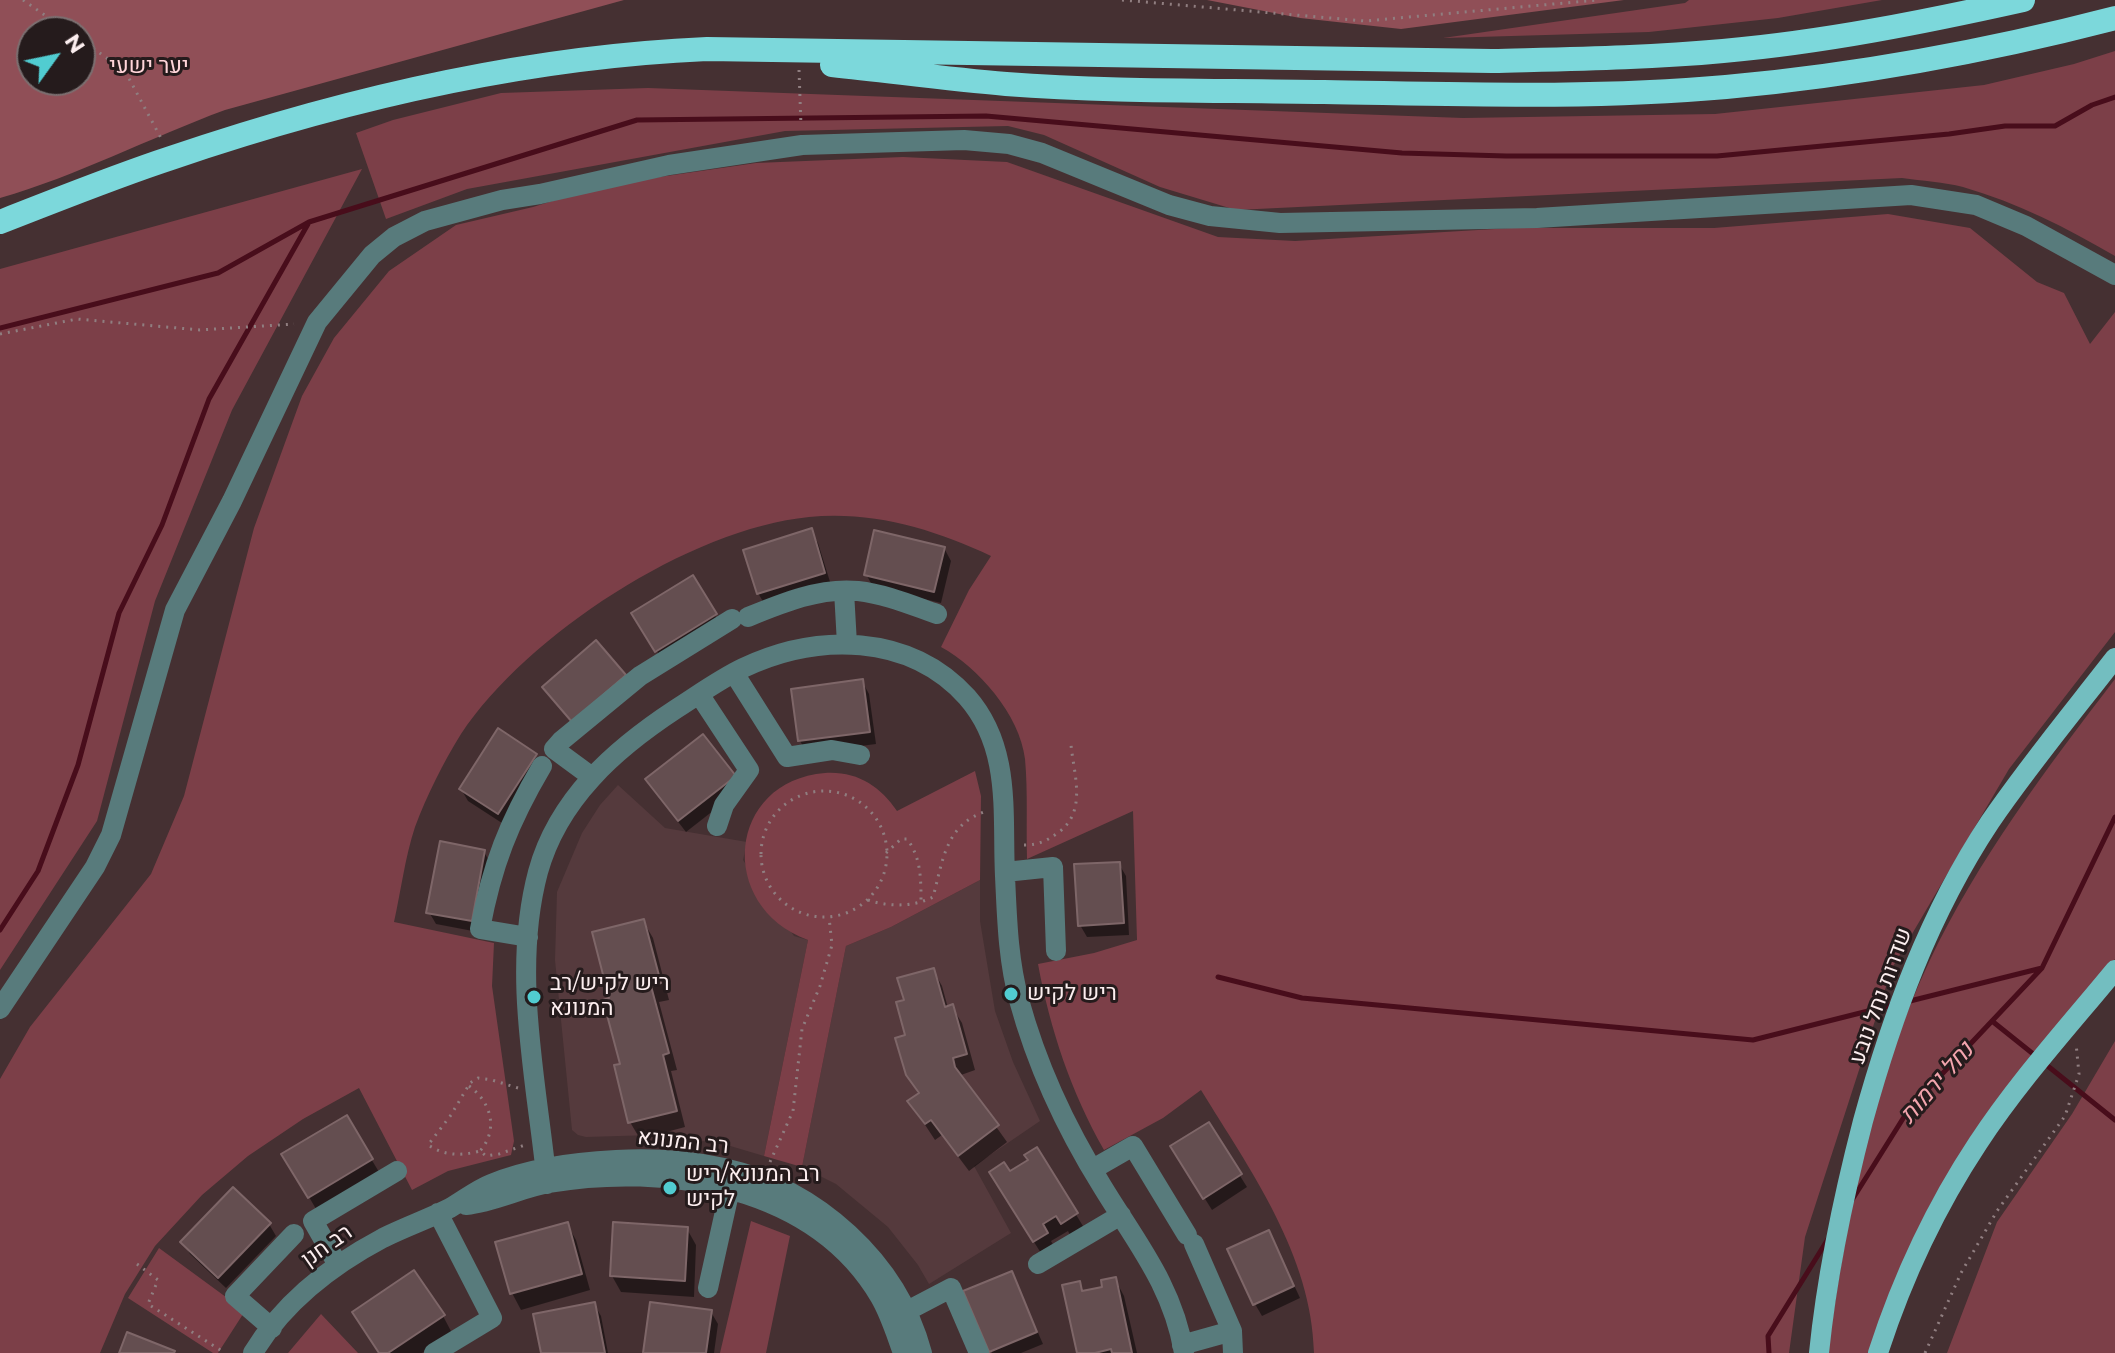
<!DOCTYPE html>
<html>
<head>
<meta charset="utf-8">
<style>
  body { margin:0 }
  #map { position:relative; width:2115px; height:1353px; overflow:hidden; background:#453032; font-family:Montserrat,sans-serif }
  canvas { display:block }
  .north { position:absolute; left:16px; top:16px; width:80px; height:80px; box-sizing:border-box; background:#251b1c; border:2px solid #7b6f70; border-radius:50%; rotate:57deg; font-size:22px; font-weight:700; line-height:32px; text-align:center; color:#fceeef }
  .north::after { content:''; display:block; margin:auto; width:28px; height:36px; background:#51ccd1; clip-path:polygon(50% 0,100% 100%,50% 72%,0 100%) }
</style>
</head>
<body>
<div id="map">
<canvas width="2115" height="1353"></canvas>
<div class="north">N</div>
</div>
<script>
const g = document.querySelector('canvas').getContext('2d');
g.lineJoin = 'round';
function paint(path, color) {
  g.fillStyle = color;
  g.fill(path, 'evenodd');
}
function trace(path, color, width, dash) {
  g.strokeStyle = color;
  g.lineWidth = width;
  g.lineCap = dash ? 'butt' : 'round';
  g.setLineDash(dash || []);
  g.stroke(path);
}
function label(font, color, halo, rows, align = 'center') {
  g.font = font + ' Montserrat,Heebo,sans-serif';
  g.lineWidth = 6;
  g.setLineDash([]);
  g.textBaseline = 'middle';
  g.strokeStyle = halo;
  g.fillStyle = color;
  for (const [text, x, y, turn = 0] of rows) {
    g.save();
    g.translate(x, y);
    g.rotate((+turn || 0) * Math.PI / 180);
    g.textAlign = isNaN(turn) ? turn : align;
    if (halo) g.strokeText(text, 0, 0);
    g.fillText(text, 0, 0);
    g.restore();
  }
}
const built = new Path2D(`
  M618 785 665 828 747 842 743 860 794 936 808 940 764 1156 727 1145 685 1138 652 1135 586 1137 578 1135 572 1130 555 960 557 892 582 833 600 805Z
  M980 880V921L995 1011 1013 1062 1040 1121 974 1166 1011 1233 929 1284 918 1265 888 1227 836 1184 802 1167 846 946 891 927Z`);
const green = new Path2D(`
  M1689 0H1882L1778 18 1649 32 1443 38 1685 3Z
  M2115 51V256C2067 228 2018 203 1963 187 1944 182 1922 181 1902 178L1236 210 1160 187 1044 135 1008 126 785 131 467 189 386 219 356 133 393 120 501 93 648 88 1463 118 1715 114 1984 85 2074 64Z
  M903 157 1007 162 1218 237 1295 241 1511 228H1714L1888 214 1970 228 2037 282 2064 293 2090 344 2115 312V632L2009 769 1892 968 1805 1237 1789 1353H1314C1312 1255 1250 1170 1201 1090L1163 1118 1104 1150C1071 1092 1050 1029 1038 964L1094 953 1137 940 1133 811 1027 859C1026 826 1028 792 1025 759 1020 715 978 667 941 647L969 590 991 556C933 529 874 511 809 517 689 529 527 635 461 734 443 763 427 795 415 827 405 857 401 891 394 922L494 943 492 986 514 1141 511 1155 448 1171 412 1190 359 1088 303 1119 248 1156 202 1195 155 1246 125 1294 100 1353H0V1079L30 1027 151 874 184 796 254 528 302 396 334 338 389 271 456 225 533 207 604 185 756 163Z
  M362 169 232 410 155 601 97 821 0 970V269Z
  M2115 679V959L1975 1130 1932 1201 1903 1262 1869 1353H1828C1845 1224 1873 1080 1929 962 1978 859 2046 769 2115 679Z
  M975 771 981 796 980 880 891 927 846 946 802 1167 764 1156 808 940C716 906 727 781 825 773 857 771 880 786 897 811Z
  M2115 1041V1353H1947L1997 1222 2072 1114Z
  M751 1221 790 1236 766 1353H720Z
  M159 1248 245 1311 218 1353H213L128 1298Z
  M321 1314 358 1353H288Z`);
const forest = new Path2D(`
  M0 0H624L225 110C149 138 77 176 0 198ZM80 32V80H32V32Z
  M1207 0H1624L1401 29 1300 18Z`);
const shadow = new Path2D(`
  M811 531 818 543 831 585 765 605 758 593Z
  M944 548 951 561 941 603 873 587 866 574Z
  M692 578 722 627 664 663 634 613Z
  M596 643 580 733 544 688Z
  M862 681 869 694 876 744 807 753 800 741Z
  M702 737 741 789 686 832 655 792Z
  M535 755 542 767 505 825 468 801 461 789Z
  M484 852 491 864 478 932 436 924 429 912Z
  M1119 864 1126 876 1129 935 1087 937 1080 925Z
  M643 921 653 938 669 1000 659 1002 677 1070 671 1071 685 1127 640 1139 630 1122 611 1000Z
  M933 970 942 986 948 1008 952 1007 962 1023 975 1070 961 1075 962 1079 1007 1142 969 1171 942 1135 935 1140 910 1102 919 1095 907 1075 906 1001Z
  M346 1117 379 1172 316 1209 284 1154Z
  M1208 1125 1247 1187 1212 1210 1180 1159Z
  M1036 1149 1086 1231 1072 1239 1068 1231 1051 1241 1056 1250 1044 1258 1001 1189 1009 1174 1030 1161Z
  M269 1224 276 1236 226 1288 190 1254 183 1242Z
  M567 1224 576 1240 590 1290 521 1310 512 1293Z
  M687 1229 696 1245 694 1297 621 1292 612 1276Z
  M1275 1244 1300 1298 1262 1316 1255 1304Z
  M1012 1274 1043 1344 1021 1353H992L966 1293Z
  M1115 1279 1124 1296 1137 1353H1079V1283L1084 1293 1104 1289Z
  M594 1304 601 1316 608 1353H543Z
  M711 1312 718 1324 714 1353H645Z
  M443 1316 452 1333 422 1353H380Z`);
const stream = new Path2D(`
  M0 328 218 273 309 222 637 120 986 116 1402 153 1506 156H1717L1949 134 2005 126H2055L2092 105 2115 97
  M0 930 38 871 78 765 119 613 162 525 209 399 308 224
  M1218 977 1302 998 1753 1040 1892 1005
  M1906 1002 2042 968
  M1992 1021 2037 1057
  M2044 1063 2115 1120
  M1852 1200 1909 1109 2042 968 2115 817
  M1769 1353 1768 1336 1828 1239`);
const building = new Path2D(`
  M812 528 825 573 757 594 743 550Z
  M874 530 945 547 934 592 864 575Z
  M693 575 717 614 655 652 631 613Z
  M596 640 626 675 572 722 542 687Z
  M863 679 870 732 798 741 791 689Z
  M498 728 537 754 498 814 459 789Z
  M703 734 736 776 678 821 645 779Z
  M440 841 485 850 472 921 426 913Z
  M1120 862 1124 923 1078 926 1074 864Z
  M644 919 661 983 651 986 669 1053 663 1055 677 1111 628 1123 614 1065 620 1064 603 1000 609 998 592 932Z
  M934 968 945 1007 953 1004 967 1054 953 1058 955 1067 999 1125 958 1156 931 1120 925 1124 907 1101 919 1093 906 1075 895 1038 905 1035 896 1002 904 1000 897 978Z
  M347 1115 373 1159 308 1198 281 1154Z
  M1209 1122 1242 1174 1203 1199 1170 1146Z
  M1037 1147 1078 1213 1061 1224 1056 1216 1043 1224 1048 1233 1033 1242 989 1172 1004 1162 1010 1171 1028 1160 1024 1155Z
  M233 1187 271 1223 218 1278 180 1242Z
  M568 1222 582 1274 510 1294 495 1242Z
  M613 1222 688 1227 685 1281 610 1276Z
  M1269 1230 1294 1286 1253 1305 1227 1249Z
  M414 1270 445 1315 388 1353H379L352 1312Z
  M1012 1271 1037 1332 989 1352 963 1291Z
  M1116 1277 1132 1353H1112L1111 1349 1095 1353H1077L1062 1285 1080 1281 1082 1291 1102 1287 1101 1280Z
  M595 1302 605 1353H541L533 1314Z
  M650 1302 712 1310 706 1353H643Z
  M127 1332 175 1351 174 1353H119Z`);
const path = new Path2D(`
  M23 0 69 32
  M1122 0 1365 21 1598 0
  M80 39 125 71 162 140
  M799 70 801 126
  M0 334 77 319 200 330 294 324
  M761 854a63 63 0 1 1 126 0a63 63 0 1 1-126 0Z
  M1024 845C1038 845 1047 841 1059 832 1087 811 1074 775 1071 745
  M886 853 901 839H907C921 857 921 879 921 902
  M868 900C888 907 914 907 933 897 943 861 945 824 987 811
  M469 1086C491 1102 499 1129 480 1151
  M518 1088 492 1080 478 1078 470 1083 451 1115 428 1145C446 1156 460 1156 480 1151L486 1156 499 1154 525 1145
  M770 1162 793 1111 802 1029 820 986 832 945 829 917
  M137 1264 158 1280 148 1304 225 1353
  M1925 1353 1961 1273 1997 1211 2065 1116 2079 1074 2076 1043`);
const minor = new Path2D(`
  M844 591 847 644
  M748 617C782 603 821 587 858 591 885 594 911 605 937 614
  M734 673 787 757 832 750 860 755
  M699 694 749 770 724 805 717 826
  M592 777 554 749 561 741 640 676 732 619
  M1005 872 1053 867 1056 951
  M528 937 480 929C492 865 509 822 542 766
  M0 1009 95 867 111 835 175 610 232 501 317 322 372 255 394 237 425 221 502 200 540 194 669 165 802 145 964 140 1009 144 1042 153 1169 205 1210 216 1280 223 1537 218 1911 195 1976 205 2026 226 2115 275
  M1093 1169 1133 1146 1187 1235
  M547 1184C537 1082 511 973 538 872 558 799 615 749 676 709 698 695 720 679 743 668 817 633 909 633 967 697 1012 748 1002 814 1005 876 1007 918 1008 960 1019 1000 1037 1066 1066 1128 1102 1186 1136 1242 1173 1286 1184 1353
  M466 1205C494 1202 521 1188 549 1183 665 1163 814 1185 880 1297 890 1314 896 1334 903 1353
  M1194 1244 1232 1331 1233 1353
  M1038 1264 1121 1215
  M338 1265 313 1221 397 1171
  M708 1288 730 1189
  M907 1311 951 1288 979 1353
  M272 1328 235 1296 294 1234
  M1182 1345 1232 1331
  M253 1353C283 1303 332 1265 383 1238 405 1227 428 1219 450 1208 464 1200 476 1190 491 1184 530 1168 574 1162 616 1160 652 1158 688 1160 724 1168 817 1189 897 1261 922 1353
  M434 1353 492 1318 438 1213`);
const major = new Path2D(`
  M1819 1353C1827 1274 1843 1198 1863 1121 1892 1016 1929 914 1990 822 2029 765 2073 712 2115 658
  M1878 1353C1902 1279 1935 1208 1978 1143 2018 1082 2068 1027 2115 970`);
const highway = new Path2D(`
  M832 65C890 71 948 79 1006 84 1111 92 1218 90 1324 92 1457 94 1592 99 1726 87 1856 75 1988 51 2115 18
  M0 222C57 200 113 177 171 158 344 99 524 57 707 49L1492 61C1569 59 1647 58 1723 51 1824 42 1924 22 2023 0`);
const markers = [
  [1011,994,8,"#51ccd1"],
  [534,997,8,"#51ccd1"],
  [670,1188,8,"#51ccd1"]
];
const parkNames = [
  ["יער ישעי",149,67]
];
const poiNames = [
  ["ריש לקיש/רב",550,984],
  ["המנונא",550,1009],
  ["ריש לקיש",1027,994],
  ["רב המנונא/ריש",686,1175],
  ["לקיש",686,1200]
];
const streetNames = [
  ["שדרות נחל נובע",1881,996,-70],
  ["רב המנונא",683,1142,6],
  ["רב חנן",327,1246,-35]
];
const waterNames = [
  ["נחל ירמות",1937,1083,-49]
];
paint(built, '#553a3d');
paint(green, '#7c3f48');
paint(forest, '#904f57');
paint(shadow, '#0007');
trace(stream, '#480d1b', 5);
paint(building, '#644e50');
trace(building, '#7e6668', 2);
trace(path, '#907e80', 3, [2, 6]);
trace(minor, '#587b7c', 20);
trace(major, '#73bec0', 20);
trace(highway, '#7cd8db', 24);
for (const [x, y, r, color] of markers) {
  const dot = new Path2D();
  dot.arc(x, y, r, 0, 2 * Math.PI);
  g.fillStyle = color;
  g.fill(dot);
  trace(dot, '#251b1c', 3);
}
label('22px', '#ffd5d9', '#251b1c', parkNames);
label('22px', '#fceeef', '#251b1c', poiNames, 'left');
label('22px', '#fceeef', '#251b1c', streetNames);
label('italic 24px', '#f4a5ae', '#251b1c', waterNames);
</script>
</body>
</html>
